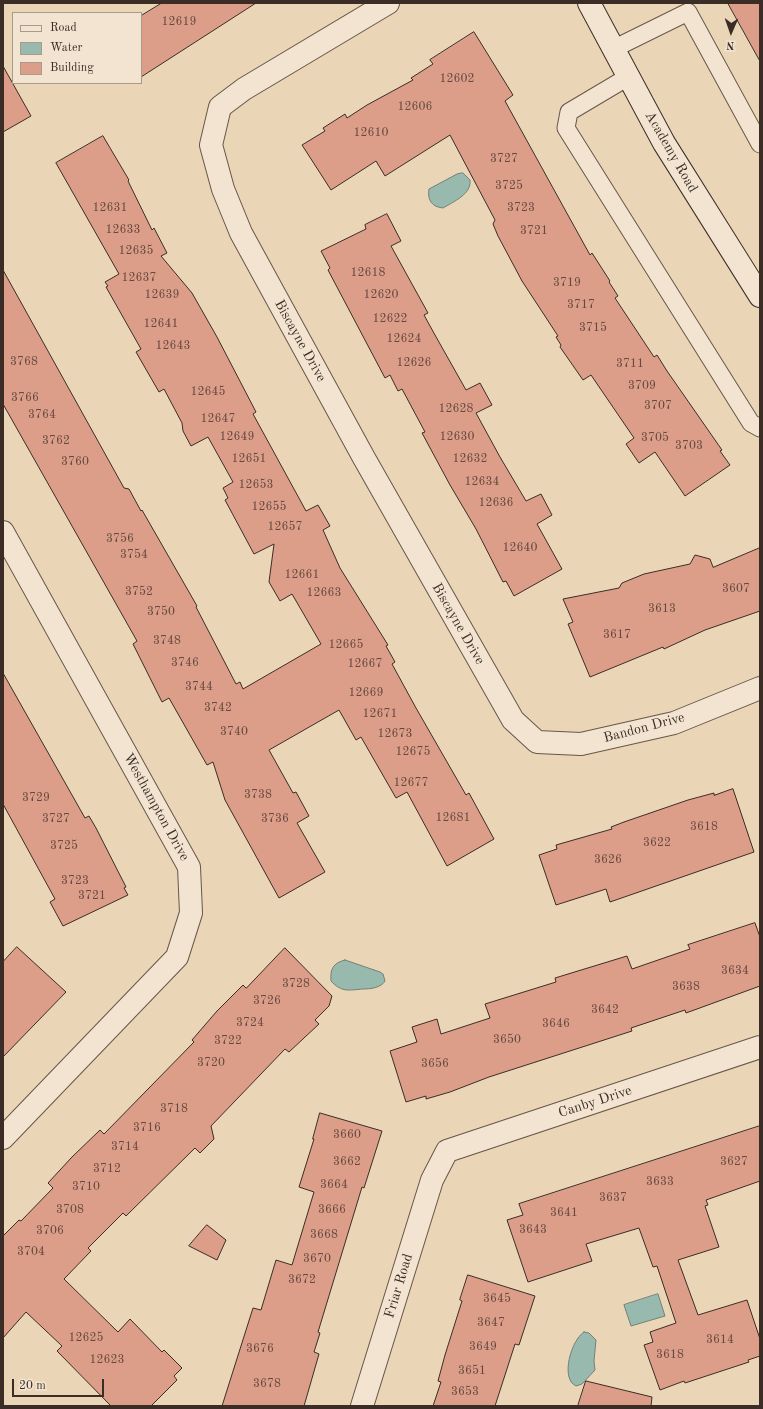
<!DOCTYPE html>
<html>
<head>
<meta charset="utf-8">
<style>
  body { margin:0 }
  #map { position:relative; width:763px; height:1409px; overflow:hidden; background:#ebd5b7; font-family:"Old Standard TT",serif }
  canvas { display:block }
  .frame { position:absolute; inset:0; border:4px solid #3b2d26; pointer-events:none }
  .legend { position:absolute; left:12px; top:12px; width:130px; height:72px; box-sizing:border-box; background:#f2e4d0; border:1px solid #a99b8c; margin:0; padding:5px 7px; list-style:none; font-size:12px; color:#3b2d26 }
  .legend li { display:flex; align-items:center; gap:8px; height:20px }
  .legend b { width:20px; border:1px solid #a99b8c }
  .north { position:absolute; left:711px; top:12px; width:40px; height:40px; -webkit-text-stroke:3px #f2e4d0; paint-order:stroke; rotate:182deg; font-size:11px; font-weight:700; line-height:16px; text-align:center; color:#3b2d26 }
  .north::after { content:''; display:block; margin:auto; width:14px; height:18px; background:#3b2d26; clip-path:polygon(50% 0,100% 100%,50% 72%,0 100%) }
  .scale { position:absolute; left:12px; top:1379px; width:92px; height:18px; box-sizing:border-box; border:2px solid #3b2d26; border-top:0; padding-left:5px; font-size:12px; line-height:14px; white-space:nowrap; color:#3b2d26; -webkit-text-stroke:3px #f2e4d0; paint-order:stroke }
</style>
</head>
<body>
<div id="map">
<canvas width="763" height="1409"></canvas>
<div class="frame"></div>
<ul class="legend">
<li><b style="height:5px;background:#f2e4d0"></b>Road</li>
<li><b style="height:11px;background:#98b9ad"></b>Water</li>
<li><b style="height:11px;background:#dc9d89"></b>Building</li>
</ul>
<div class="north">N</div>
<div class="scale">20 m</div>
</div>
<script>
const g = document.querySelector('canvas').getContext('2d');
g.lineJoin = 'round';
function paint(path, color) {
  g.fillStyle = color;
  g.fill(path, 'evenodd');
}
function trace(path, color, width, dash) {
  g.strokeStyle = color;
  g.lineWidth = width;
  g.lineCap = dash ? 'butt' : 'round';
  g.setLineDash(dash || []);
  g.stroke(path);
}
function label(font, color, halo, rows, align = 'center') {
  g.font = font + ' "Old Standard TT",serif';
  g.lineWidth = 3;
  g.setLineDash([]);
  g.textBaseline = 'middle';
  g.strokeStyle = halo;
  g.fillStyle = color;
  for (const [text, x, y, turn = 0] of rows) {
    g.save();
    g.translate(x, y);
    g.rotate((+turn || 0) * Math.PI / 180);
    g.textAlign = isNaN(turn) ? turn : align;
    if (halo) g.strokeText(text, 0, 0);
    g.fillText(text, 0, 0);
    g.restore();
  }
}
const water = new Path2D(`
  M463 173 470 180C472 194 453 202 443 208 432 207 427 200 429 189L457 174Z
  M345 960 380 972 383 974 385 981C381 988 370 989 363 989 349 990 342 993 331 981 330 969 333 963 345 960Z
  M658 1294 665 1316 631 1326 624 1305Z
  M584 1332 589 1333 596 1340 594 1361 595 1370 582 1384 576 1386C560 1379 571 1340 584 1332Z`);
const building = new Path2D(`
  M162 3H256L141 77V16Z
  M728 3H760V61Z
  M474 32 513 95 505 101 590 255 592 253 610 281 609 282 618 296 615 298 654 357 657 355 667 371 722 450 720 451 730 465 685 496 655 452 639 463 626 444 634 438 591 375 583 380 560 347 561 345 556 337 558 336 522 281 498 236 493 224 495 220 450 135 385 176 376 161 331 190 302 145 325 131 323 128 345 114 347 118 367 105 413 80 411 78 433 64 430 60Z
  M3 66 31 116 3 132Z
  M103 136 129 180 128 181 152 230 154 228 167 253 161 256 192 293 217 337 256 412 253 414 306 511 318 505 330 526 323 530 340 568 388 645 386 646 395 662 392 664 416 708 466 795 469 793 494 839 447 866 407 792 396 798 361 737 356 740 339 710 269 750 293 793 296 792 309 816 297 823 325 872 279 898 225 800 213 762 207 765 169 698 162 702 133 644 137 641 3 404V270L124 488 129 489 141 511 142 510 197 606 196 607 236 684 240 682 243 689 321 644 292 594 280 601 269 582 274 544 254 554 225 500 228 498 223 488 233 482 208 437 191 446 183 431 182 423 164 389 159 392 136 352 141 349 106 287 108 286 105 282 119 274 56 163Z
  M387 214 401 241 391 246 428 313 424 315 435 335 466 390 480 383 492 405 476 413 500 457 526 501 541 494 552 515 537 524 562 569 514 596 506 581 503 582 476 529 450 485 422 433 425 432 402 389 398 391 390 375 385 378 328 270 330 268 321 251 366 229 365 225Z
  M760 548V611L705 630 664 649 663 647 590 677 568 624 573 622 563 599 619 588 622 583 644 574 690 564 695 555 710 559 713 567Z
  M3 673 85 818 89 816 96 828 126 887 124 888 128 895 63 926 50 902 55 899 3 804Z
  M733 789 754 852 610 902 606 889 556 905 539 855 557 849 556 845 612 829 611 827 624 822 688 800 714 793V795Z
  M755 923 760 937V986L686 1013 685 1010 631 1028 632 1031 489 1077 450 1092 426 1099V1096L406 1102 390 1051 417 1042 412 1027 437 1019 441 1034 490 1018 485 1004 556 982 555 978 627 956 632 969 690 949 688 945Z
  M17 947 66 992 3 1057V962Z
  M285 948 332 996 329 1006 315 1020 319 1024 289 1052 285 1049 211 1126 214 1139 200 1153 195 1148 126 1216 123 1213 88 1248 91 1251 64 1279 118 1332 130 1319 162 1352 164 1350 182 1368 174 1376 177 1380 151 1406H111L57 1351 62 1346 26 1312 3 1338V1236L19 1220 21 1221 53 1188 48 1183 72 1157 100 1130 104 1134 194 1042 192 1040 217 1011 243 985 246 988Z
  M320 1113 382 1131 364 1188 362 1187 318 1332 320 1333 314 1352 319 1354 304 1406H222L253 1308 261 1310 276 1260 292 1265 314 1192 299 1187 314 1139H313Z
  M760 1126V1181L706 1200 708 1205 705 1206 719 1247 678 1260 698 1315 747 1300 760 1339V1356L748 1360 749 1362 685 1383 684 1381 660 1390 644 1345 653 1342 650 1332 676 1323 657 1266 653 1267 639 1228 586 1244 592 1261 528 1282 507 1220 523 1215 519 1204Z
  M207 1225 226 1240 217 1260 189 1246Z
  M468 1275 535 1296 519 1345 515 1344 495 1406H433L441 1382 438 1381 445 1355 462 1301 460 1300Z
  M586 1381 652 1397 651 1406H578Z`);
const lane = new Path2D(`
  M613 49 688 12 760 144
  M628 77 569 112 566 128 751 423 760 428`);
const street = new Path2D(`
  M388 3 244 89 220 107 211 145 223 189 241 233 364 458 513 720 537 742 581 744 674 723 760 688
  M3 532 189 867 191 913 177 957 3 1138
  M362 1406 432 1180 447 1151 760 1047`);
const secondary = new Path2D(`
  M589 3 664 143 760 296`);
const numberNames = [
  ["12619",179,22],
  ["12602",457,79],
  ["12606",415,107],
  ["12610",371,133],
  ["3727",504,159],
  ["3725",509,186],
  ["12631",110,208],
  ["3723",521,208],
  ["12633",123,230],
  ["3721",534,231],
  ["12635",136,251],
  ["12618",368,273],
  ["12637",139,278],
  ["3719",567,283],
  ["12639",162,295],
  ["12620",381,295],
  ["3717",581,305],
  ["12622",390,319],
  ["12641",161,324],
  ["3715",593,328],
  ["12624",404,339],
  ["12643",173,346],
  ["3768",24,362],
  ["12626",414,363],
  ["3711",630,364],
  ["3709",642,386],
  ["12645",208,392],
  ["3766",25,398],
  ["3707",658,406],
  ["12628",456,409],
  ["3764",42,415],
  ["12647",218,419],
  ["12649",237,437],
  ["12630",457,437],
  ["3705",655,438],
  ["3762",56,441],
  ["3703",689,446],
  ["12651",249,459],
  ["12632",470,459],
  ["3760",75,462],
  ["12634",482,482],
  ["12653",256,485],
  ["12636",496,503],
  ["12655",269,507],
  ["12657",285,527],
  ["3756",120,539],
  ["12640",520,548],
  ["3754",134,555],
  ["12661",302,575],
  ["3607",736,589],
  ["3752",139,592],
  ["12663",324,593],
  ["3613",662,609],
  ["3750",161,612],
  ["3617",617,635],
  ["3748",167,641],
  ["12665",346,645],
  ["3746",185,663],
  ["12667",365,664],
  ["3744",199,687],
  ["12669",366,693],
  ["3742",218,708],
  ["12671",380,714],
  ["3740",234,732],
  ["12673",395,734],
  ["12675",413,752],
  ["12677",411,783],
  ["3738",258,795],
  ["3729",36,798],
  ["12681",453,818],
  ["3727",56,819],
  ["3736",275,819],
  ["3618",704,827],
  ["3622",657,843],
  ["3725",64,846],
  ["3626",608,860],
  ["3723",75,881],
  ["3721",92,896],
  ["3634",735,971],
  ["3728",296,984],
  ["3638",686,987],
  ["3726",267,1001],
  ["3642",605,1010],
  ["3724",250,1023],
  ["3646",556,1024],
  ["3650",507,1040],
  ["3722",228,1041],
  ["3720",211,1063],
  ["3656",435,1064],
  ["3718",174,1109],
  ["3716",147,1128],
  ["3660",347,1135],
  ["3714",125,1147],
  ["3662",347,1162],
  ["3627",734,1162],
  ["3712",107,1169],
  ["3633",660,1182],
  ["3664",334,1185],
  ["3710",86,1187],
  ["3637",613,1198],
  ["3708",70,1210],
  ["3666",332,1210],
  ["3641",564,1213],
  ["3643",533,1230],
  ["3706",50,1231],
  ["3668",324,1235],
  ["3704",31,1252],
  ["3670",317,1259],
  ["3672",302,1280],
  ["3645",497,1299],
  ["3647",491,1323],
  ["12625",86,1338],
  ["3614",720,1340],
  ["3649",483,1347],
  ["3676",260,1349],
  ["3618",670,1355],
  ["12623",107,1360],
  ["3651",472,1371],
  ["3678",267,1384],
  ["3653",465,1392]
];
const streetNames = [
  ["Academy Road",671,152,60],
  ["Biscayne Drive",300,341,61],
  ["Biscayne Drive",458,624,60],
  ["Bandon Drive",644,728,-15],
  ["Westhampton Drive",156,807,61],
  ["Canby Drive",595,1102,-18],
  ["Friar Road",399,1286,-73]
];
paint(water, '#98b9ad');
trace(water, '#738177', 1);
paint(building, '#dc9d89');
trace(building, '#3b2d26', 1);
trace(lane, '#67574a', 19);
trace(street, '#67574a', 24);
trace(secondary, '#3b2d26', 24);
trace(lane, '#f2e4d0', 17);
trace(street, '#f2e4d0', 22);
trace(secondary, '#f2e4d0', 22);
label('12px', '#63493f', null, numberNames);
label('14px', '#3b2d26', '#f2e4d0', streetNames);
</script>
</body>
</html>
